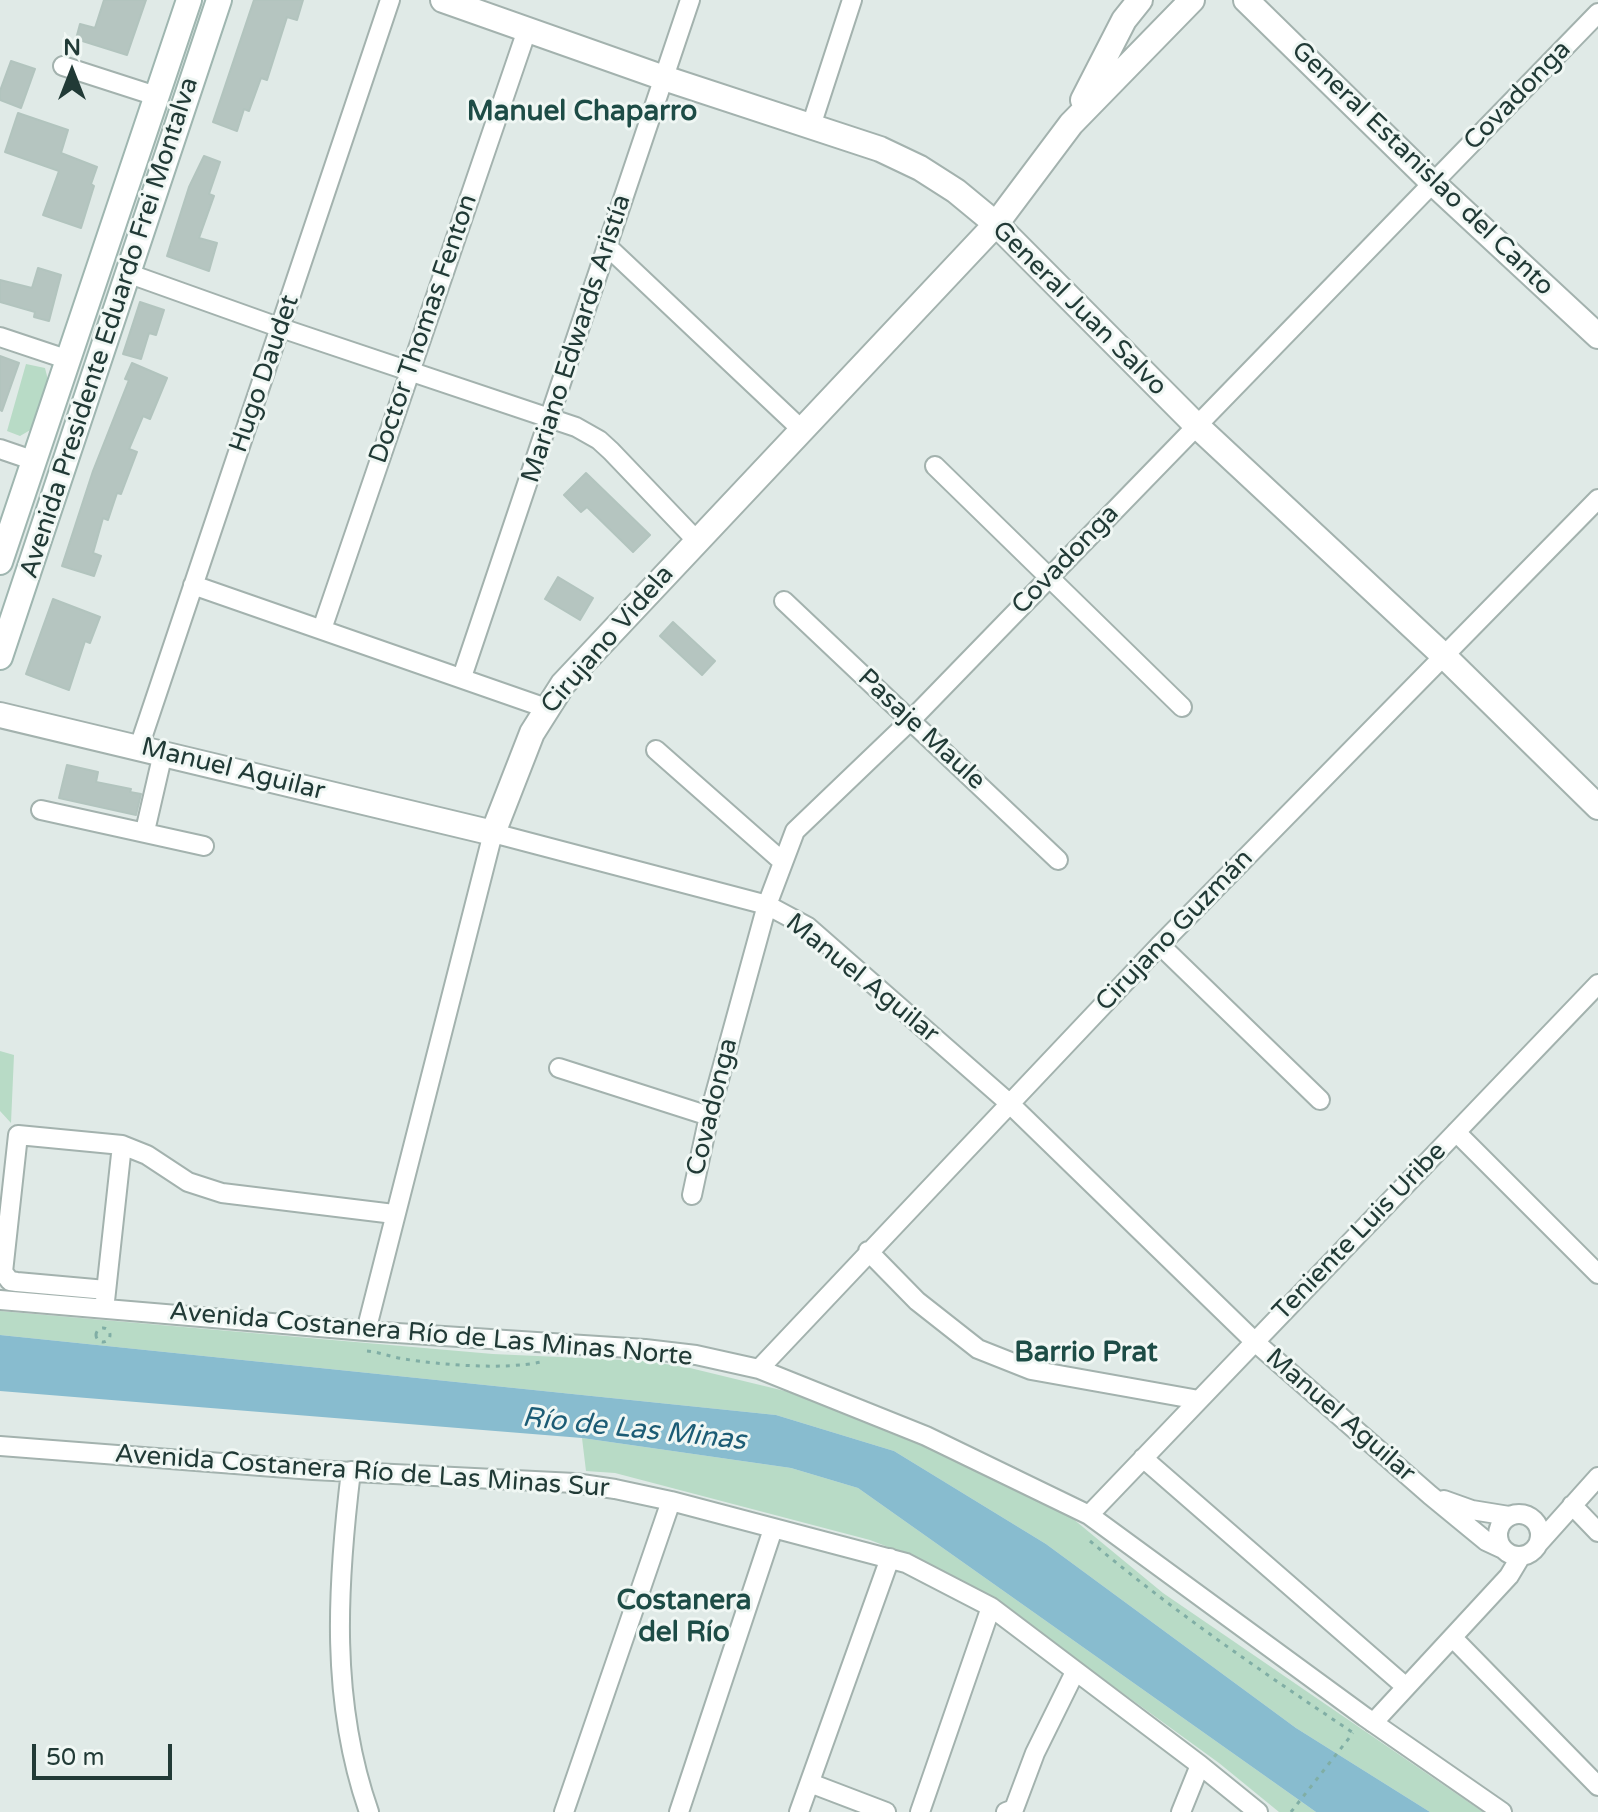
<!DOCTYPE html>
<html>
<head>
<meta charset="utf-8">
<style>
  body { margin:0 }
  #map { position:relative; width:1598px; height:1812px; overflow:hidden; background:#e0eae7; font-family:"Varela Round",sans-serif }
  canvas { display:block }
  .north { position:absolute; left:32px; top:32px; width:80px; height:80px; -webkit-text-stroke:6px #f0f7f4; paint-order:stroke; rotate:0deg; font-size:22px; font-weight:700; line-height:32px; text-align:center; color:#213a36 }
  .north::after { content:''; display:block; margin:auto; width:28px; height:36px; background:#213a36; clip-path:polygon(50% 0,100% 100%,50% 72%,0 100%) }
  .scale { position:absolute; left:32px; top:1744px; width:140px; height:36px; box-sizing:border-box; border:4px solid #213a36; border-top:0; padding-left:10px; font-size:24px; line-height:28px; white-space:nowrap; color:#213a36; -webkit-text-stroke:6px #f0f7f4; paint-order:stroke }
</style>
</head>
<body>
<div id="map">
<canvas width="1598" height="1812"></canvas>
<div class="north">N</div>
<div class="scale">50 m</div>
</div>
<script>
const g = document.querySelector('canvas').getContext('2d');
g.lineJoin = 'round';
function paint(path, color) {
  g.fillStyle = color;
  g.fill(path, 'evenodd');
}
function trace(path, color, width, dash) {
  g.strokeStyle = color;
  g.lineWidth = width;
  g.lineCap = dash ? 'butt' : 'round';
  g.setLineDash(dash || []);
  g.stroke(path);
}
function label(font, color, halo, rows, align = 'center') {
  g.font = font + ' "Varela Round",sans-serif';
  g.lineWidth = 6;
  g.setLineDash([]);
  g.textBaseline = 'middle';
  g.strokeStyle = halo;
  g.fillStyle = color;
  for (const [text, x, y, turn = 0] of rows) {
    g.save();
    g.translate(x, y);
    g.rotate((+turn || 0) * Math.PI / 180);
    g.textAlign = isNaN(turn) ? turn : align;
    if (halo) g.strokeText(text, 0, 0);
    g.fillText(text, 0, 0);
    g.restore();
  }
}
const green = new Path2D(`
  M26 364 45 368 48 380 32 429 20 436 7 431Z
  M0 1051 14 1055 11 1123 0 1111Z
  M0 1311 493 1354 647 1361 690 1368 789 1392 885 1427 1028 1491 1072 1518 1163 1593 1483 1812H1430L1296 1728 1046 1544 894 1451 776 1415 0 1335Z
  M582 1438 791 1468 858 1488 1316 1812H1279L1219 1763 982 1591 914 1557 870 1540 615 1473 586 1471Z`);
const water = new Path2D(`
  M0 1335 776 1415 894 1451 1046 1544 1296 1728 1430 1812H1316L858 1488 791 1468 582 1438 0 1391Z`);
const building = new Path2D(`
  M104 0H146L127 55 76 39 80 24 95 28Z
  M254 0H303L297 20 287 17 267 80 261 78 249 111 244 109 237 131 213 122Z
  M11 61 35 69 21 108 0 100V91Z
  M18 113 68 130 61 153 97 167 91 184 94 186 81 228 43 215 59 171 5 152Z
  M204 156 220 162 209 194 214 196 199 238 217 243 209 271 167 256 189 187Z
  M38 268 61 275 49 321 34 317 35 312 0 302V280L32 288Z
  M140 302 164 310 156 335 149 333 141 359 123 354Z
  M0 356 19 363 2 411 0 410Z
  M132 363 167 378 150 419 143 416 129 449 137 452 121 494 117 493 108 520 103 518 93 553 101 556 94 576 62 566 93 471 129 380 125 379Z
  M586 473 650 535 633 552 587 507 581 512 564 495Z
  M558 577 593 598 580 620 545 599Z
  M53 599 100 617 90 643 85 641 69 690 26 674Z
  M673 622 715 661 702 675 660 636Z
  M67 765 98 772 96 782 131 789 130 792 141 794 136 815 59 798Z`);
const path = new Path2D(`
  M96 1335a7 7 0 1 1 14 0a7 7 0 1 1-14 0Z
  M367 1351C379 1352 391 1357 404 1359 443 1365 503 1370 541 1362
  M1090 1541C1173 1611 1262 1672 1352 1732
  M1291 1812 1353 1733`);
const minor = new Path2D(`
  M63 66 156 96
  M811 126 852 0
  M608 247 802 430
  M127 273 281 328 576 427 599 440 611 451 697 541
  M0 337 66 359
  M0 449 35 461
  M935 466 1182 707
  M193 585 546 708
  M784 601 1058 860
  M322 629 527 30
  M462 677 690 0
  M139 747 390 0
  M656 750 783 862
  M41 810 204 846
  M145 831 163 753
  M1160 945 1320 1100
  M559 1068 709 1116
  M1456 1132 1598 1274
  M692 1195 709 1116 767 905 795 831 912 719 1598 13
  M868 1251 917 1301 978 1349 1031 1370 1199 1400
  M106 1290 17 1282 10 1281 3 1272 18 1135 122 1145 147 1155 188 1182 222 1193 394 1214
  M0 1300 366 1331 645 1349 696 1355 759 1369 926 1436 1089 1515 1365 1717 1502 1812
  M105 1301 122 1145
  M366 1331 493 833 767 905 808 927 1009 1103 1255 1342 1430 1495 1486 1541 1501 1548
  M759 1369 1160 945 1598 499
  M0 1446 313 1470 575 1483 615 1489 671 1501 906 1563 991 1607 1200 1765 1258 1812
  M1143 1458 1406 1687
  M351 1471C337 1586 330 1701 369 1812
  M1444 1500 1472 1510 1509 1516
  M1572 1505 1598 1532
  M1498 1535a21 21 0 1 1 42 0a21 21 0 1 1-42 0Z
  M1089 1515 1598 984
  M1538 1544 1598 1477
  M1453 1638 1598 1786
  M1373 1723 1509 1576 1521 1556
  M810 1783 886 1812
  M564 1812 671 1501
  M679 1812 773 1529
  M799 1812 890 1558
  M920 1812 991 1607
  M1006 1812 1014 1809 1035 1753 1075 1672
  M1181 1812 1200 1765`);
const tertiary = new Path2D(`
  M443 0 664 78 880 149 920 168 956 191 996 224 1197 426 1444 656 1598 807
  M1246 0 1433 183 1598 336
  M1083 100 1124 20 1140 0
  M0 715 493 833 532 733 563 684 996 224 1071 124 1192 0`);
const secondary = new Path2D(`
  M0 562 189 0
  M0 657 219 0`);
const streetNames = [
  ["Covadonga",1518,96,-46],
  ["General Estanislao del Canto",1422,169,44],
  ["General Juan Salvo",1079,309,45],
  ["Avenida Presidente Eduardo Frei Montalva",110,328,-72],
  ["Doctor Thomas Fenton",424,329,-71],
  ["Mariano Edwards Aristía",577,339,-72],
  ["Hugo Daudet",265,374,-71],
  ["Covadonga",1066,560,-46],
  ["Cirujano Videla",608,640,-49],
  ["Pasaje Maule",921,730,43],
  ["Manuel Aguilar",233,770,14],
  ["Cirujano Guzmán",1175,931,-46],
  ["Manuel Aguilar",862,979,39],
  ["Covadonga",713,1107,-76],
  ["Teniente Luis Uribe",1360,1232,-46],
  ["Avenida Costanera Río de Las Minas Norte",431,1335,5],
  ["Manuel Aguilar",1340,1416,41],
  ["Avenida Costanera Río de Las Minas Sur",362,1472,4]
];
const neighbourhoodNames = [
  ["Manuel Chaparro",582,113],
  ["Barrio Prat",1086,1354],
  ["Costanera",684,1602],
  ["del Río",684,1634]
];
const waterNames = [
  ["Río de Las Minas",634,1430,6]
];
paint(green, '#b8dbc6');
paint(water, '#88bccf');
paint(building, '#b5c5c0');
trace(building, '#b2c4be', 2);
trace(minor, '#a3b2ae', 22);
trace(tertiary, '#a3b2ae', 28);
trace(secondary, '#9fb6b0', 28);
trace(path, '#80aea5', 3, [4, 6]);
trace(minor, '#fff', 18);
trace(tertiary, '#fff', 24);
trace(secondary, '#fff', 24);
label('26px', '#213a36', '#f0f7f4', streetNames);
label('bold 28px', '#1d4c46', '#f0f7f4', neighbourhoodNames);
label('italic 28px', '#1c5c75', '#f0f7f4', waterNames);
</script>
</body>
</html>
